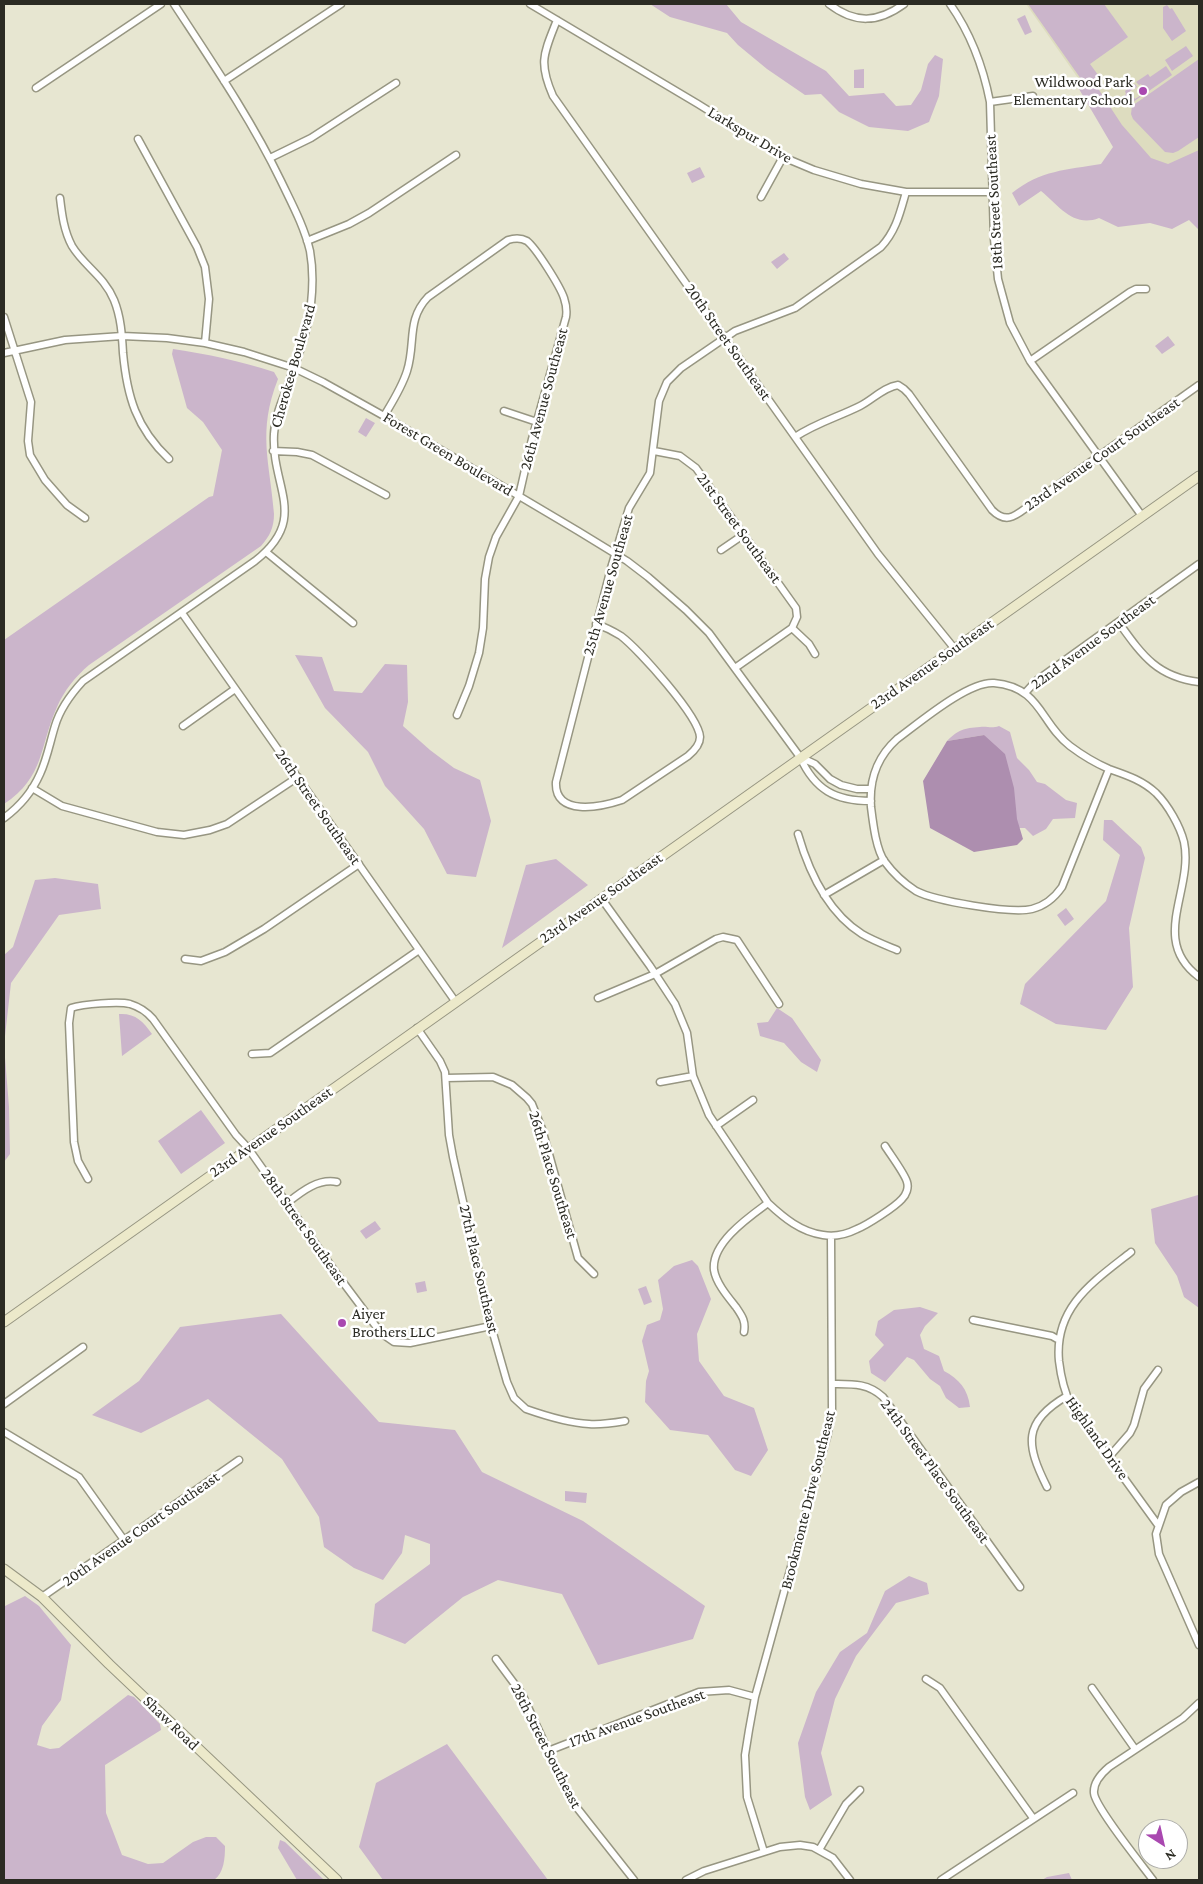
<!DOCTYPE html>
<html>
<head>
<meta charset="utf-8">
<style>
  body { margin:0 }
  #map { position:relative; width:1203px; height:1884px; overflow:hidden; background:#e7e6d1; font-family:"Crimson Pro",serif }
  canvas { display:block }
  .frame { position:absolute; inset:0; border:5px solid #2b2b23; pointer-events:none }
  .north { position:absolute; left:1138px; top:1819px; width:50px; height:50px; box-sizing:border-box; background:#fff; border:1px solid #aaaaa7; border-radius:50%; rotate:145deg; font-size:14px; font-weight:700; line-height:20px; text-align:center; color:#2b2b23 }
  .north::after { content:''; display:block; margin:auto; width:18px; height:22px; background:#a948b0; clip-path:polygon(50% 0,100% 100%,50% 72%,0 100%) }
</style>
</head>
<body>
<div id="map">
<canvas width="1203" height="1884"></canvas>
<div class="frame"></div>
<div class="north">N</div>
</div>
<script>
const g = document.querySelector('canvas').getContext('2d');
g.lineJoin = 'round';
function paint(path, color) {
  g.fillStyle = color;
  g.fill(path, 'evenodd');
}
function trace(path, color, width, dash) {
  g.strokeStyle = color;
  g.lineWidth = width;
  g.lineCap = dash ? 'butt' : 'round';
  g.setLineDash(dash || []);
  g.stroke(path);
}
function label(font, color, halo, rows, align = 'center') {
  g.font = font + ' "Crimson Pro",serif';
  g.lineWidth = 5;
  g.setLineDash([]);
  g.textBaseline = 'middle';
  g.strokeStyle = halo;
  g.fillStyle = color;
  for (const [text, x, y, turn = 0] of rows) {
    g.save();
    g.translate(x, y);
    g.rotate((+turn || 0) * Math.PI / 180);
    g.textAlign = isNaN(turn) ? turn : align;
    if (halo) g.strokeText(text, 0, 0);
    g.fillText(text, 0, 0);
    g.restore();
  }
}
const built = new Path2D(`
  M1026 4H1199V177L1165 202Z`);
const green = new Path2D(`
  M650 4H726L741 22 826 71 849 96 884 93 896 106 911 105 921 90 928 64 935 55 943 59 939 96 929 122 908 131 869 127 839 112 821 94 805 95 767 69 738 45 727 33 670 17Z
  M1028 4H1104L1128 37 1090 64 1101 79H1081Z
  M1167 5 1170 9 1172 8 1186 31 1172 41 1163 28V7Z
  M1025 15 1032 32 1025 35 1017 19Z
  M1186 46 1193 56 1172 71 1165 60Z
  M1199 59V137L1178 151 1173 153 1165 152 1133 119 1131 114 1132 106Z
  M1166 66 1172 75 1130 104 1124 96 1126 94 1125 91 1135 84 1137 87 1130 91 1135 99 1146 92 1141 84 1139 85 1136 82 1148 74 1150 77Z
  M864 69V88H854V70Z
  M1089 87H1097L1122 125 1151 158 1168 164 1199 150V230L1189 220 1172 229 1150 223 1118 227 1099 218C1074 228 1059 206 1041 191L1019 206 1012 193C1041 170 1066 170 1101 164L1113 147 1079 89Z
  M700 167 705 177 692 183 687 173Z
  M784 253 789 259 777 269 771 262Z
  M1168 336 1175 345 1162 354 1155 346Z
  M173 349C207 354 240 361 274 372L278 379C257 432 270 462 274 514 274 527 270 536 261 546L89 665C75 677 64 691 57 707 39 747 45 777 4 804V640L209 497 213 496 222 450 203 422 187 408 172 354Z
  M366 418 375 423 366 437 358 432Z
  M295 655 322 657 334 691 362 693 385 664 407 665 408 702 403 726 430 750 454 768 480 780 491 821 476 877 447 874 424 829 385 786 368 752 325 708Z
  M999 726 1010 732 1017 758 1029 770 1037 782 1045 784 1066 800 1077 803 1075 818 1053 819 1046 829 1033 836 1025 828H1019L984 735 947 741C958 730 964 728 980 727 988 726 991 729 999 726Z
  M1104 820H1112L1141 847 1145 858 1129 928 1133 987 1106 1030 1056 1024 1020 1004 1025 984 1106 901 1120 855 1103 840Z
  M556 859 588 885 502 948 526 865Z
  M55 878 98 884 101 909 59 915 11 983 4 1045 9 1107 10 1154 4 1162V955L13 947 35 880Z
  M1066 908 1074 919 1065 926 1057 915Z
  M777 1008 792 1018 821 1060 817 1072 801 1062 784 1043 760 1036 757 1023 768 1022Z
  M119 1014C135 1013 143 1021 152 1034L122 1056Z
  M201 1110 225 1143 181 1174 158 1141Z
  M1198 1195 1199 1196V1308L1184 1297 1177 1276 1155 1243 1151 1209Z
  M375 1221 381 1229 366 1239 360 1231Z
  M692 1260 698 1266 711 1299 697 1334 699 1361 724 1396 754 1408 768 1450 751 1476 735 1470 708 1435 670 1430 645 1402 646 1381 649 1371 642 1341 647 1325 660 1320 663 1309 658 1280 674 1266Z
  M425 1281 427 1291 417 1293 415 1283Z
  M646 1286 652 1302 644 1305 638 1289Z
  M920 1307 938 1313 925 1326 920 1335 924 1349 939 1356 944 1371C959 1379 968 1389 970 1407L959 1408 946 1398 940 1386 930 1379 914 1360 907 1357 885 1382 871 1373 869 1361 884 1345 875 1335 878 1321 894 1310Z
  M281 1314 379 1422 455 1430 482 1472 583 1521 705 1606 693 1639 598 1665 562 1594 498 1580 463 1597 405 1644 372 1631 375 1604 430 1564V1544L405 1535 402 1553 383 1580 354 1568 324 1547 319 1517 282 1459 208 1399 141 1433 92 1415 139 1381 180 1327Z
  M565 1491 587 1493 586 1503 565 1501Z
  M909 1576 927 1583 929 1594 896 1603 856 1656 835 1699 821 1753 832 1795 810 1810 805 1797 798 1743 816 1692 840 1652 867 1633 885 1591Z
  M25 1596 39 1606 71 1645 61 1700 42 1726 37 1745 50 1749 59 1748 128 1695 134 1697 160 1724 161 1730 105 1765 106 1813 122 1855 148 1864 163 1863 193 1842 206 1837H216L225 1846C225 1858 224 1873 214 1880H4V1609L5 1606Z
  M447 1744 548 1880H383L359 1847 376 1783Z
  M280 1840 285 1842 324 1880H297L278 1848Z
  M1069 1873 1072 1880H1042L1047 1877Z`);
const water = new Path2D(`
  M984 735 1005 754 1014 788 1017 819 1023 839 1017 845 974 852 930 828 923 781 947 741Z`);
const street = new Path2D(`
  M530 4 698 104 783 157 814 170 861 184 906 192H993
  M829 4C855 24 878 23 904 4
  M950 4C971 34 983 66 990 102L994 239 998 279 1010 323 1030 361 1142 516
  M557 20C544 53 538 62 553 96L878 554 954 648
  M224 81 341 4
  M36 88 161 4
  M990 102 1033 96
  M138 139 197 247 205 267 209 299 205 343
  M270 158 311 138 396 83
  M761 197 783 157
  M60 198C62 215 64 231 72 246 84 266 104 276 114 300 121 317 122 335 123 353 127 396 136 428 169 459
  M307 241 349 224 369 213 456 155
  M4 317 31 402 28 441 30 455 45 480 67 505 85 518
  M4 353 65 340 122 336 167 338 205 343 244 352 294 368 323 382 384 416 578 531 627 561 648 577 686 610 709 633 800 757C815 790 835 801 871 801
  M1030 361 1130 292 1136 289H1146
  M504 411 537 422
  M384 416C393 401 402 387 407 371 416 343 406 320 428 297L508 240C514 238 520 237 527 241 536 248 560 286 564 298 566 304 567 311 566 317L532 439 519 496 496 537 489 557 485 579 483 628 479 653 469 686 457 715
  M795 437C816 423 838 417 860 406 872 400 884 387 898 385L904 389 909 394 992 510C1007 525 1016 515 1030 505L1199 385
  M273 451 297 452 312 455 386 495
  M654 451 680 456 696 468 796 608 797 617 792 628 735 668
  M721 550 743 535
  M266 552 353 623
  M182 613 455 1001
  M1119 623C1142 655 1157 677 1199 682
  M596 624C605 627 613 631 621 636 638 649 699 716 700 737 700 745 694 751 688 756L622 800C601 807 554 817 556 782L611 568 629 508 650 473 659 401 667 382 681 368 735 331 795 308 881 247C896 231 900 213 906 192
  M792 628 809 644 815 654
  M1025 693 1036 681 1199 564
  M183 726 235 689
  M800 757 815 764 830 779 841 785 857 789H871
  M1109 769 1062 887C1055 897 1044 906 1032 909 1011 914 935 901 916 891 905 884 893 873 885 862 876 850 873 823 871 807 869 780 877 757 897 739 919 723 968 681 994 683 1041 687 1040 723 1070 746 1082 755 1095 763 1109 769 1126 775 1142 780 1156 793 1168 805 1180 826 1184 842 1194 890 1149 940 1199 977
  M32 788 62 806 157 832 184 835 210 830 227 824 298 777
  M4 818C19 807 32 792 40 774 47 759 50 742 55 726 60 709 71 694 83 681L255 561C310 518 271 488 274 434 275 413 285 395 291 376 300 353 308 328 311 304 313 286 313 268 310 251 304 226 292 204 281 181 251 119 212 62 174 4
  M798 834C809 872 827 912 862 934 872 940 885 945 897 950
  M824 895 884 860
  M601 898 650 966 675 1004 687 1033 693 1076 709 1115 768 1203C784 1218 801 1232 823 1235 834 1237 847 1234 857 1229 867 1225 895 1207 902 1199 906 1195 909 1188 907 1182 905 1174 890 1154 885 1146
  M185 959 201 961 225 952 264 929 359 864
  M598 998 655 974 716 939 723 937 737 940 779 1004
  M417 1028 440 1061 445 1072 449 1135 453 1157 491 1326 507 1382 514 1398 526 1409C546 1416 568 1423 589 1424 601 1425 613 1423 625 1421
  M252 1054 270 1053 419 950
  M446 1078 493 1077 512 1085 527 1098 532 1104 542 1129 578 1258 594 1274
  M660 1082 693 1076
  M716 1126 753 1100
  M88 1179 78 1161 74 1142 69 1023 71 1008C83 1004 119 1001 130 1004 140 1007 147 1012 153 1019L236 1135 248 1148 339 1277 381 1333 394 1342 410 1343 491 1326
  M287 1203C301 1192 318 1178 337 1182
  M1131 1252C1093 1282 1054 1307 1059 1361 1061 1378 1064 1391 1071 1405L1158 1525
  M973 1320 1052 1336 1059 1340
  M744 1332C746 1321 742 1316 736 1307 728 1297 716 1283 714 1270 711 1243 749 1217 768 1203
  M833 1384C852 1384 868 1383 883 1397L1020 1587
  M4 1404 83 1347
  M4 1432 79 1477 124 1540
  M1109 1457 1130 1433 1134 1425 1144 1389 1158 1370
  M1199 1482 1181 1492 1166 1505 1156 1534 1159 1554 1199 1645
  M1047 1487C1026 1445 1022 1422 1067 1396
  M42 1597 239 1460
  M496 1659 522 1694 561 1779 574 1804 634 1880
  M926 1679 940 1688 1033 1818
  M1092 1688 1135 1749
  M548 1751 699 1692 729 1690 755 1697
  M819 1850 846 1804 860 1790
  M764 1852 747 1797 745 1755 749 1730 755 1697 828 1433 832 1410 831 1236
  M686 1880 704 1871 780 1847 800 1845 813 1847 833 1858 850 1880
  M941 1880 1073 1793
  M1153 1880C1142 1865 1095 1807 1094 1793 1093 1782 1102 1773 1109 1767L1183 1718 1199 1703`);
const secondary = new Path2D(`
  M4 1322 1199 476
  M4 1569 42 1597 109 1664 337 1880`);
const markers = [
  [1143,91,5,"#a948b0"],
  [342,1323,5,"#a948b0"]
];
const poiNames = [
  ["Wildwood Park",1133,82],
  ["Elementary School",1133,100],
  ["Aiyer",352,1314,"left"],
  ["Brothers LLC",352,1332,"left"]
];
const streetNames = [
  ["Larkspur Drive",750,135,31],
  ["18th Street Southeast",994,202,-93],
  ["20th Street Southeast",728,342,55],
  ["Cherokee Boulevard",293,366,-74],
  ["26th Avenue Southeast",544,399,-75],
  ["Forest Green Boulevard",448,454,31],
  ["23rd Avenue Court Southeast",1102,454,-35],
  ["21st Street Southeast",739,528,54],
  ["25th Avenue Southeast",608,585,-74],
  ["22nd Avenue Southeast",1093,642,-36],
  ["23rd Avenue Southeast",932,664,-35],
  ["26th Street Southeast",318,807,55],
  ["23rd Avenue Southeast",601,898,-35],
  ["23rd Avenue Southeast",271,1132,-35],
  ["26th Place Southeast",553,1175,73],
  ["28th Street Southeast",304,1227,55],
  ["27th Place Southeast",479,1269,77],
  ["Highland Drive",1097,1438,55],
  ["24th Street Place Southeast",935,1471,54],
  ["Brookmonte Drive Southeast",808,1500,-76],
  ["20th Avenue Court Southeast",141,1529,-35],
  ["17th Avenue Southeast",637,1718,-20],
  ["Shaw Road",171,1723,44],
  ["28th Street Southeast",546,1746,63]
];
paint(built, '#dddcbf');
paint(green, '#cbb5cb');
paint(water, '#ad8eaf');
trace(street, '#979682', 9);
trace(secondary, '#979682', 11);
trace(street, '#fff', 6);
trace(secondary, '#ece9ca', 9);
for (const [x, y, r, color] of markers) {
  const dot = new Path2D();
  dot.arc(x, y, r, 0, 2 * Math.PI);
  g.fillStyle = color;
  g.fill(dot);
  trace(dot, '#fff', 2);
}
label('16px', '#2b2b23', '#fff', poiNames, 'right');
label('16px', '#2b2b23', '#fff', streetNames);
</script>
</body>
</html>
